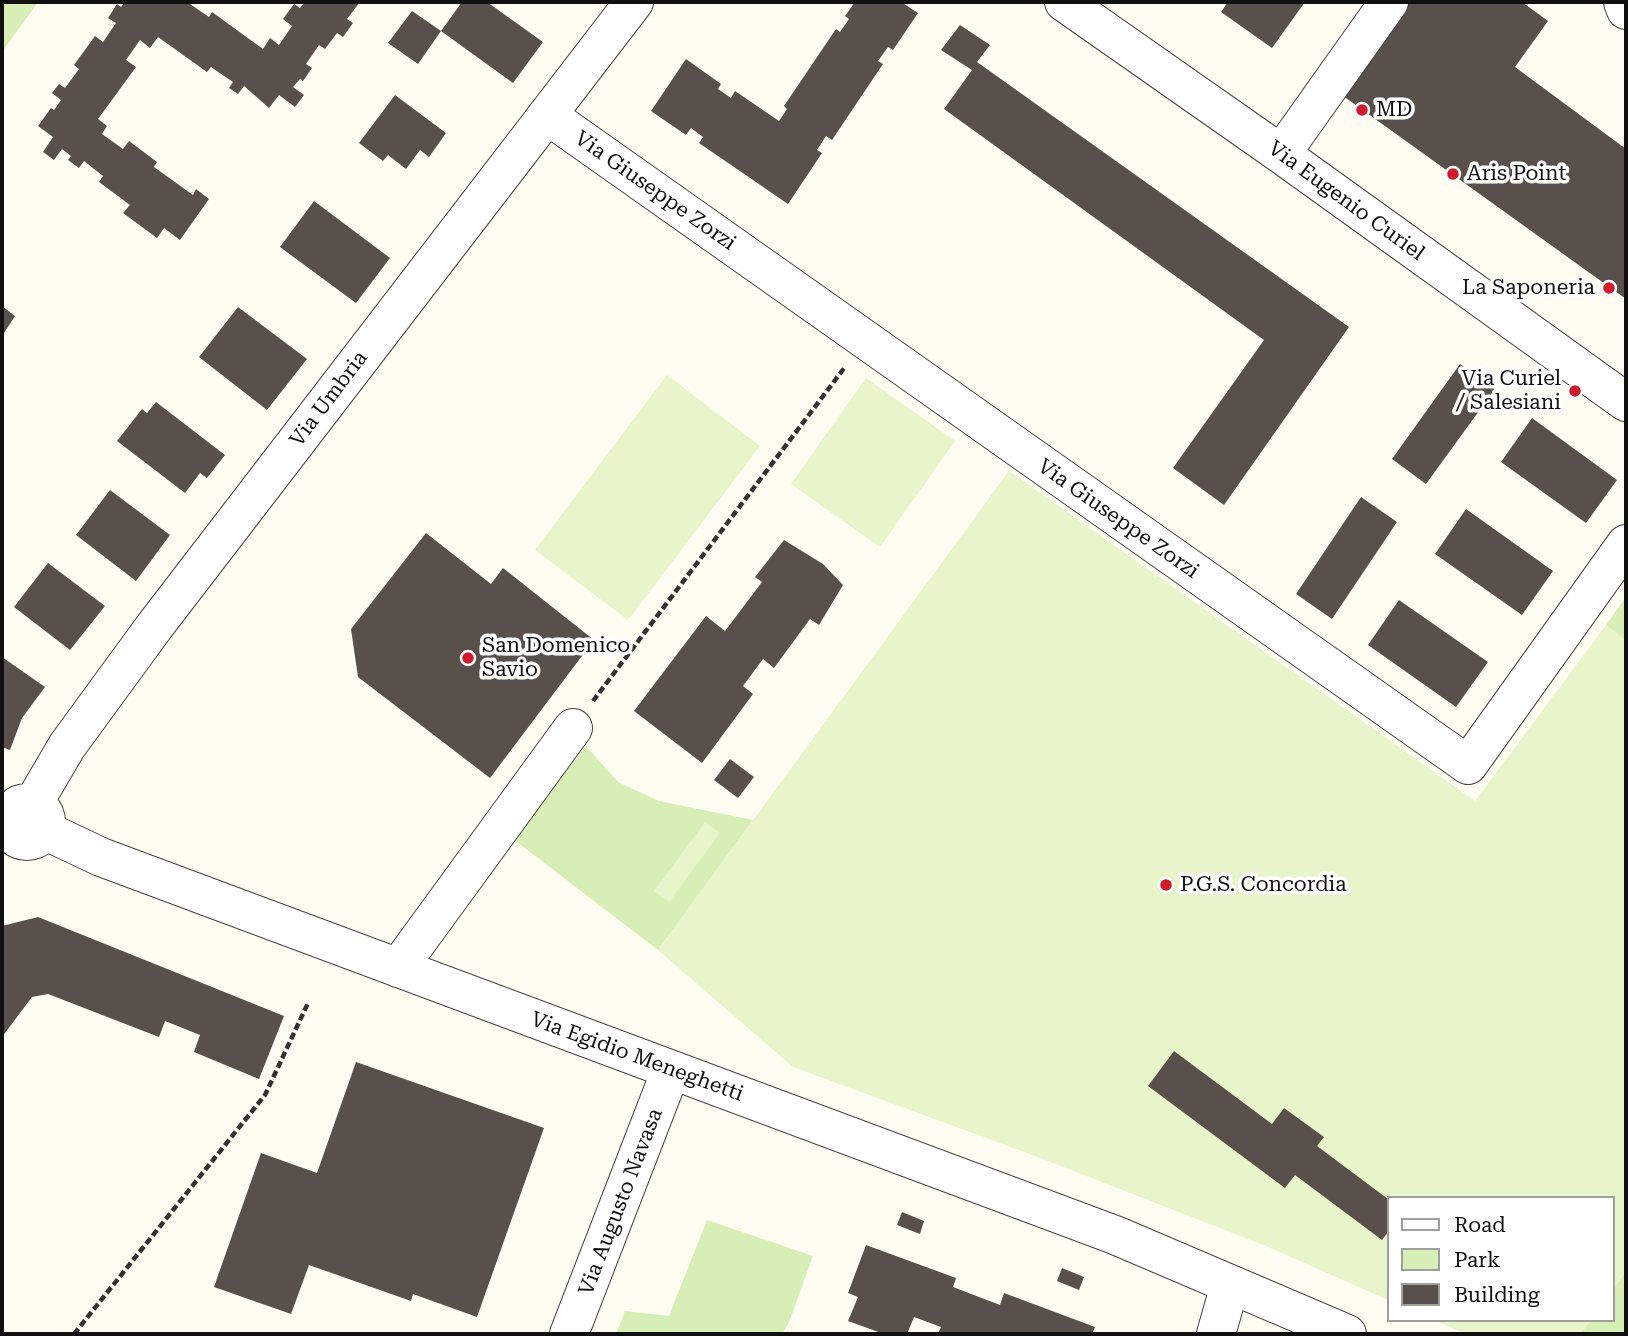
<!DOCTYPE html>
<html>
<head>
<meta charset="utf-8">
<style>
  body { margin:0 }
  #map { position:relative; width:1628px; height:1336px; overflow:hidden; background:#fffcf2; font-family:"Roboto Serif",serif }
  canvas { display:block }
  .frame { position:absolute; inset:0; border:4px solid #101010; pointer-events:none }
  .legend { position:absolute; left:1387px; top:1196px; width:228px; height:126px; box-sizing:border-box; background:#fff; border:2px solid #9f9f9f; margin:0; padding:9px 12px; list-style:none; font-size:21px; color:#101010 }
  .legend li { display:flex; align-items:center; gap:14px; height:35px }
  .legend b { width:35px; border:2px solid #9f9f9f }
</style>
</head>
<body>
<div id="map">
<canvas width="1628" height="1336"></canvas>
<div class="frame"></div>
<ul class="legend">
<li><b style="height:9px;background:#fff"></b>Road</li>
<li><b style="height:19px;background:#d7eeb7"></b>Park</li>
<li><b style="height:19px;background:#5a504b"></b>Building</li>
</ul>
</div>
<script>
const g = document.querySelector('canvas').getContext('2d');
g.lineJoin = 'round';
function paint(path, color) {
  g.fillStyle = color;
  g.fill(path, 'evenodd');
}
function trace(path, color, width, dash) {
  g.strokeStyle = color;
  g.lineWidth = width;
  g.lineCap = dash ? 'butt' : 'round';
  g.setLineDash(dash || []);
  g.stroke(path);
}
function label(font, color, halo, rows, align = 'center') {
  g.font = font + ' "Roboto Serif",serif';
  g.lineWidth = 7;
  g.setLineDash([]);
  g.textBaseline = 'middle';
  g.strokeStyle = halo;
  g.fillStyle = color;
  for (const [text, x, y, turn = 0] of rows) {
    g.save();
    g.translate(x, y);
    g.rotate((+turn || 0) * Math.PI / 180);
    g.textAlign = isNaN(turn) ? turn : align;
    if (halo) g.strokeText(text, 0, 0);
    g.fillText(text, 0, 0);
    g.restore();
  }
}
const green = new Path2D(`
  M2 2H38L2 52Z
  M1626 597V641L1606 625Z
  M586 746 618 782 659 801 753 820 658 950 513 839Z
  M707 1220 813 1256 789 1322 782 1334H616L625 1311 669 1316Z
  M1626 1271V1334H1580L1591 1320H1612V1291Z`);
const pitch = new Path2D(`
  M667 375 760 446 628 620 535 550Z
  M866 378 955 441 880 547 791 484Z
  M1009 471 1475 801 1606 625 1626 641V1271L1612 1291V1198H1388V1300L1266 1246 1030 1154 793 1067 658 950Z
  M705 822 720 833 669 902 654 891Z
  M1434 1320H1591L1580 1334H1466Z`);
const building = new Path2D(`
  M125 2H187L209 17 212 12 263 49 270 38 279 45 292 26 283 19 294 4 300 8 305 2H360L347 19 353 23 343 37 337 33 325 49 319 45 306 64 312 68 303 81 300 79 293 87 304 95 295 107 279 95 269 108 244 86 238 94 229 88 233 82 211 67 207 72 158 37 150 48 140 40 126 60 136 67 98 119 107 126 102 134 123 149 129 141 157 162 154 167 193 195 196 189 209 199 180 240 164 228 157 238 123 213 130 205 99 182 103 176 84 161 79 168 68 160 71 156 62 149 54 160 43 152 53 137 38 126 51 108 54 110 61 100 52 93 59 84 65 88 79 69 74 65 95 36 103 42 116 23 108 18 117 4 121 7Z
  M462 2H487L543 42 513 83 441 31 418 64 388 43 412 11 441 31Z
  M855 2H901L918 13 893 50 888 47 878 61 883 64 832 140 826 136 817 150 822 153 788 204 699 143 703 137 691 128 686 135 651 111 686 59 721 84 718 89 731 98 735 91 779 121 787 109 784 106 836 29 840 32 849 19 845 16Z
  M1228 2H1305L1272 48 1221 12Z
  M1404 2H1522L1548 21 1515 67 1626 149V299L1339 93Z
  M960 25 990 45 977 62 1349 327 1224 505 1173 468 1264 340 944 109 972 70 941 50Z
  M395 95 446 133 429 157 420 150 406 169 388 155 383 161 359 143Z
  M314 201 390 258 356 303 280 247Z
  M2 306 15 316 2 336Z
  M238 307 307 359 267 410 199 357Z
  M1460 364 1495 389 1426 484 1392 459Z
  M156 402 225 455 207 478 200 473 185 493 117 441 142 409 147 413Z
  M1532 418 1617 480 1586 523 1501 462Z
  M110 490 170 535 136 581 76 535Z
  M1361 497 1397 522 1332 619 1296 594Z
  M1466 509 1553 571 1522 615 1435 554Z
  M426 533 491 584 503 568 594 640 490 778 358 677 351 629Z
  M784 540 823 564 843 585 819 625 810 619 774 668 763 659 743 686 753 694 702 763 634 711 706 616 725 631 762 582 755 577Z
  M48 563 105 606 70 650 14 607Z
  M1399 600 1488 662 1456 707 1368 645Z
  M2 657 45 687 22 718 10 750 2 747Z
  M730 759 754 777 738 798 714 780Z
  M38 917 284 1016 259 1079 194 1052 200 1035 165 1021 159 1037 48 994 32 997 2 1037V926Z
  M1174 1051 1272 1124 1284 1108 1324 1137 1317 1146 1388 1199V1232L1382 1240 1295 1175 1285 1188 1148 1086Z
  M356 1062 544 1128 477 1317 413 1294 411 1301 309 1265 291 1314 214 1287 261 1153 317 1173Z
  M902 1212 924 1221 920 1234 897 1225Z
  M866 1245 956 1278 953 1287 1000 1305 1004 1293 1095 1327 1092 1334H938L941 1327 914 1317 907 1334H884L848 1321 858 1297 848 1293Z
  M1062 1268 1084 1277 1079 1290 1057 1281Z`);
const path = new Path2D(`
  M593 701 845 367
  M74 1334 265 1095 308 1003`);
const minor = new Path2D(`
  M1064 2 1281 154 1626 402
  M1623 2 1626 10
  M547 115 1468 765 1626 544
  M1281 154 1389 2
  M8 822a19 19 0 1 1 38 0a19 19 0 1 1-38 0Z
  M33 804 67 746 154 627 634 2
  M44 830 101 857 1115 1235 1347 1334
  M398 968 573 728
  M569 1334 671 1070
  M1216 1334 1230 1285`);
const markers = [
  [1362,110,7,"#cf192c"],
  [1453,174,7,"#cf192c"],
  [1609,288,7,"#cf192c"],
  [1575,391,7,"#cf192c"],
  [468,658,7,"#cf192c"],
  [1166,885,7,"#cf192c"]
];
const poiNames = [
  ["MD",1376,110],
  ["Aris Point",1467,174],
  ["La Saponeria",1595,288,"right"],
  ["Via Curiel",1561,379,"right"],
  ["/ Salesiani",1561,403,"right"],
  ["San Domenico",482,646],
  ["Savio",482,670],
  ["P.G.S. Concordia",1180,885]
];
const streetNames = [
  ["Via Giuseppe Zorzi",655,191,35],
  ["Via Eugenio Curiel",1346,201,36],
  ["Via Umbria",329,399,-53],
  ["Via Giuseppe Zorzi",1118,519,35],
  ["Via Egidio Meneghetti",637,1057,20],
  ["Via Augusto Navasa",621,1202,-69]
];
paint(green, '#d7eeb7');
paint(pitch, '#e8f4ca');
paint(building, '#5a504b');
trace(minor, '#434343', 40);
trace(path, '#323232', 4.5, [7, 3.5]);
trace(minor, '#fff', 38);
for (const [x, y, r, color] of markers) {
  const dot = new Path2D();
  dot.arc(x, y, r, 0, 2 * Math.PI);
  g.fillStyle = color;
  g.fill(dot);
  trace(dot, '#fff', 2.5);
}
label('21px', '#101010', '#fff', poiNames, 'left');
label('21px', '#101010', '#fff', streetNames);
</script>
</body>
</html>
